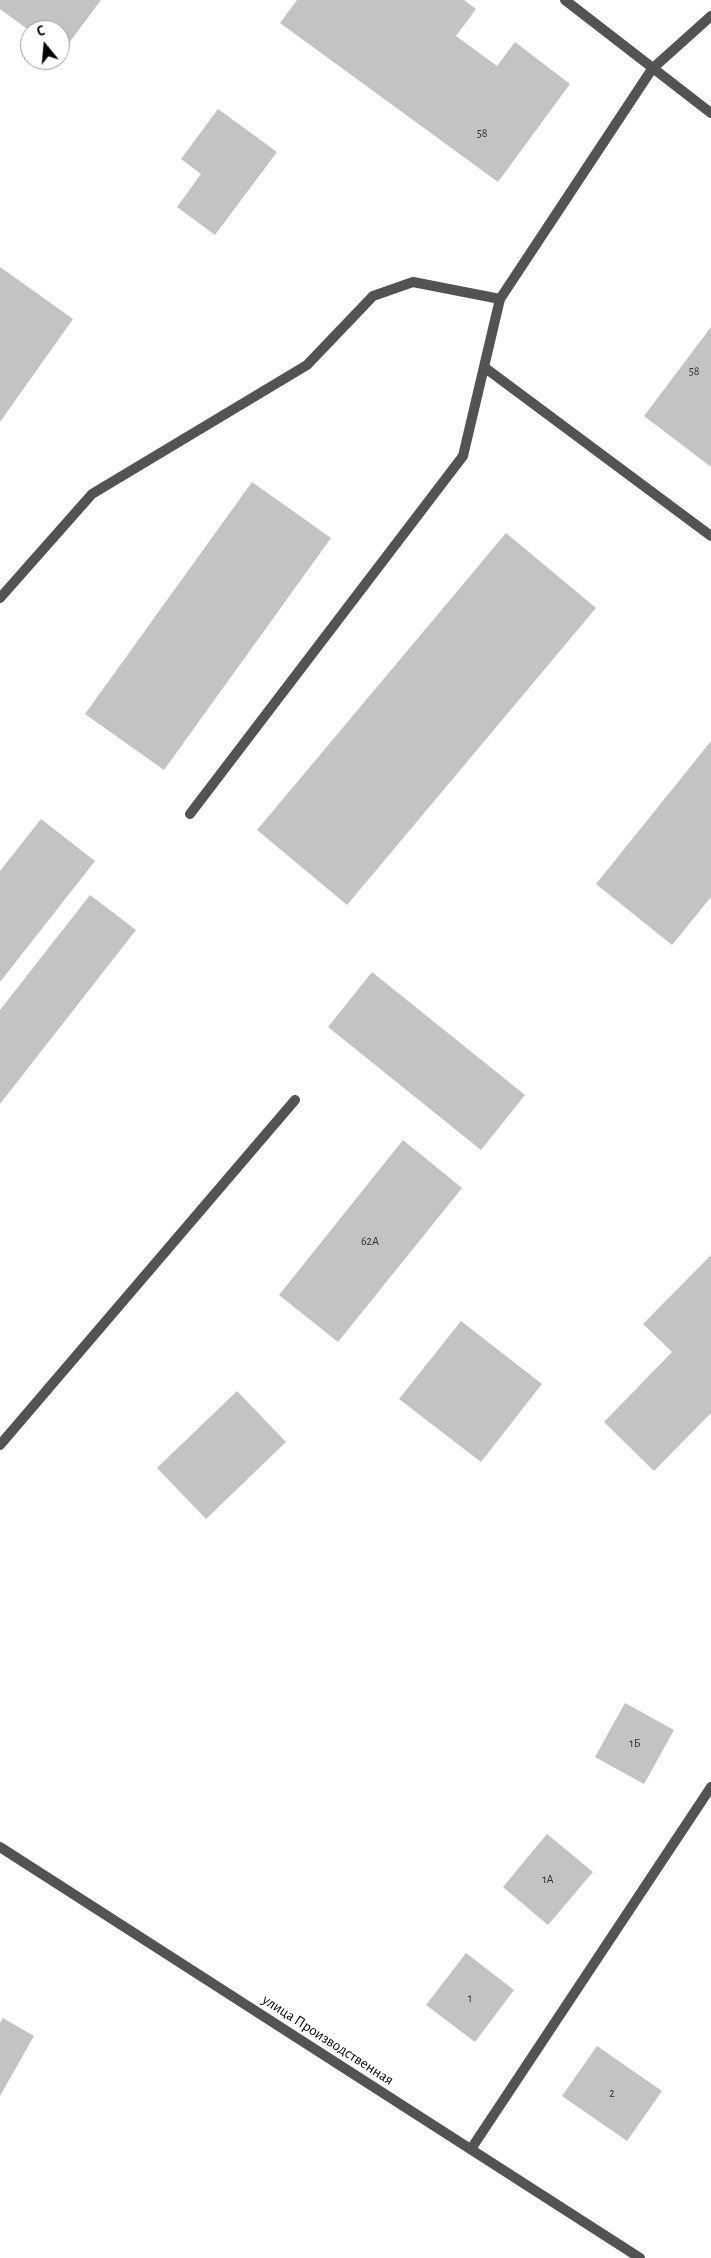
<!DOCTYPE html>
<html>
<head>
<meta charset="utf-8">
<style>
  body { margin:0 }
  #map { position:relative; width:711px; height:2258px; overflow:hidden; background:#fff; font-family:"Alegreya Sans",sans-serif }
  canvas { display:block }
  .north { position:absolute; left:20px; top:20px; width:50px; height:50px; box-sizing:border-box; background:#fff; border:1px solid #999; border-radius:50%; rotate:343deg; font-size:14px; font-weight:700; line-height:20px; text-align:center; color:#000 }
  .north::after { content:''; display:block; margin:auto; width:18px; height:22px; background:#000; clip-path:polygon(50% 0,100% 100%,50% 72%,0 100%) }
</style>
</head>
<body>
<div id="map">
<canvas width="711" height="2258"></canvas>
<div class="north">С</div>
</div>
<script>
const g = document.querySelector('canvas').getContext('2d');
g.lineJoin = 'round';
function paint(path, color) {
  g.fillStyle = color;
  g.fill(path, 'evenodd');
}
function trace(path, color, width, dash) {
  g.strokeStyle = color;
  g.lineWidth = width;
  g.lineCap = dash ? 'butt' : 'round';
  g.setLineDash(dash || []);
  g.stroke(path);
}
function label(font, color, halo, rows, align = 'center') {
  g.font = font + ' "Alegreya Sans",sans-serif';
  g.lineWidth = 5;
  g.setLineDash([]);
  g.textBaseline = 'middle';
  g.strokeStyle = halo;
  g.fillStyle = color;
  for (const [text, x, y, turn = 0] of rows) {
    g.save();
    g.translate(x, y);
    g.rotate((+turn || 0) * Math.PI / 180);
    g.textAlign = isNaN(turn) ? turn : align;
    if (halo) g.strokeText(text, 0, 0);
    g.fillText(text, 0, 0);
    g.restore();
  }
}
const building = new Path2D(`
  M0 0H101L60 55V30L30 31 0 9Z
  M297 0H464L476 9 456 36 497 66 515 42 570 84 498 182 280 23Z
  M218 109 277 152 215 235 177 207 201 174 181 159Z
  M0 267 73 319 0 422Z
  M711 327V467L644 416Z
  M252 482 331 538 164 770 85 714Z
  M506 533 596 608 347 905 257 830Z
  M711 741V897L672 945 596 884Z
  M41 819 95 861 0 982V871Z
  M90 895 136 930 0 1104V1010Z
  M372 972 525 1095 481 1150 328 1027Z
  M403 1140 462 1188 338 1342 279 1295Z
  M711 1255V1413L654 1471 604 1422 672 1352 643 1324Z
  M461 1321 542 1384 481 1462 399 1399Z
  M237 1391 286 1442 206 1519 157 1468Z
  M625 1703 674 1730 644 1784 595 1757Z
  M547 1834 593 1872 548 1925 503 1887Z
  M466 1953 514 1990 475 2042 426 2005Z
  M3 2018 34 2036 0 2096V2023Z
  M597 2046 662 2091 627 2141 562 2096Z`);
const lane = new Path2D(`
  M484 367 711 536
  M0 598 92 494 307 365 373 296 413 282 500 299 652 69
  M190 814 463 456 500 299
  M0 1445 295 1100`);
const street = new Path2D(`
  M565 0 711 113
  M652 69 711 16
  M0 1847 640 2258
  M471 2149 711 1787`);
const numberNames = [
  ["58",482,133],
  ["58",694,371],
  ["62А",370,1241],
  ["1Б",635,1743],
  ["1А",548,1879],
  ["1",470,1998],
  ["2",612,2093]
];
const streetNames = [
  ["улица Производственная",328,2040,33]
];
paint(building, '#c3c3c3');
trace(lane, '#535353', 10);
trace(street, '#535353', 10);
label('12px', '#313131', null, numberNames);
label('15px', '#000', '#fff', streetNames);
</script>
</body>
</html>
